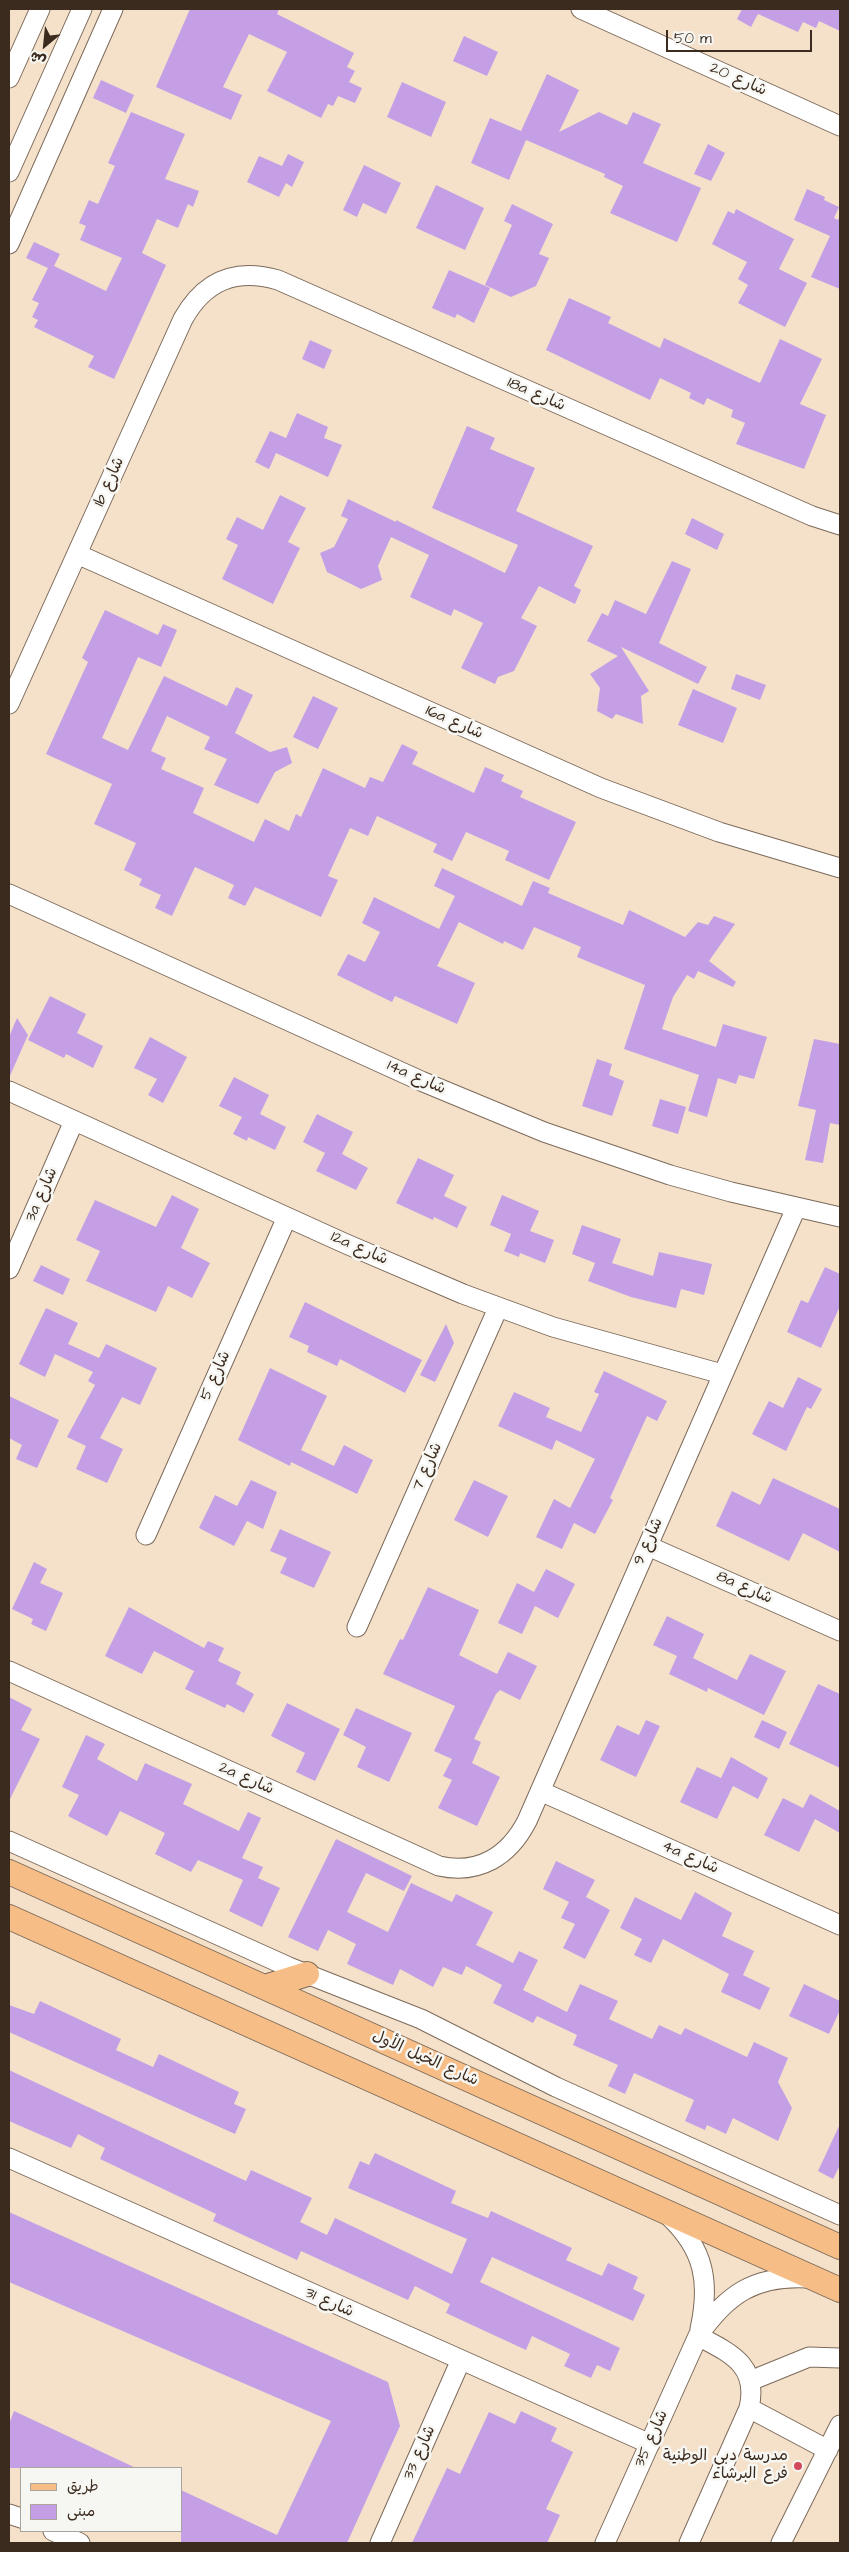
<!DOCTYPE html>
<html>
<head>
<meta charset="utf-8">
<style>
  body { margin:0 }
  #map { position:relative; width:849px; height:2552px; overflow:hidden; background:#f5e1ca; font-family:"Architects Daughter","Playpen Sans Arabic",sans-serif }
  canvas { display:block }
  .frame { position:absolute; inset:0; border:10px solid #3b2a1e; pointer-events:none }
  .legend { position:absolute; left:20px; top:2467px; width:162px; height:65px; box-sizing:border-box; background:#f6f6f2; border:1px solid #aba49d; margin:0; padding:6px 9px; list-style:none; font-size:15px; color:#3b2a1e }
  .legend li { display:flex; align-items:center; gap:10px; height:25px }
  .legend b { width:25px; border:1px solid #aba49d }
  .north { position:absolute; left:20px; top:20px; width:50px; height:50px; -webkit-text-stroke:4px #f6f6f2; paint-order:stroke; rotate:208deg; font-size:14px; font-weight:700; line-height:20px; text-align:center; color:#3b2a1e }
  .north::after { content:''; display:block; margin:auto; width:18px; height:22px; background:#3b2a1e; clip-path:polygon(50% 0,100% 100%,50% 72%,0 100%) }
  .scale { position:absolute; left:666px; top:30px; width:146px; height:22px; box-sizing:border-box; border:2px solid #3b2a1e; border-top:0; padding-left:6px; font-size:15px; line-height:18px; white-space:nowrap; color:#3b2a1e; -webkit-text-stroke:4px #f6f6f2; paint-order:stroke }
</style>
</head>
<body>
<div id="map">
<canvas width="849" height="2552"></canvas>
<div class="frame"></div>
<ul class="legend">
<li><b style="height:6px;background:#f6be86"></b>طريق</li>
<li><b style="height:14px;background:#c49fe6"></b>مبنى</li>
</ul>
<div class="north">ش</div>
<div class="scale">50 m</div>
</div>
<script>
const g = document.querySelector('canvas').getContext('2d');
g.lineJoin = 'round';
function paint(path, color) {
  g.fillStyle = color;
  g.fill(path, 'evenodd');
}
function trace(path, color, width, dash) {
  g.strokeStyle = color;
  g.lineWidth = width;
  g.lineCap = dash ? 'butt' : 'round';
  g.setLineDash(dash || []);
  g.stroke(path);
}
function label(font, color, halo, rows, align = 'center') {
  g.font = font + ' "Architects Daughter","Playpen Sans Arabic",sans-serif';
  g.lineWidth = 5;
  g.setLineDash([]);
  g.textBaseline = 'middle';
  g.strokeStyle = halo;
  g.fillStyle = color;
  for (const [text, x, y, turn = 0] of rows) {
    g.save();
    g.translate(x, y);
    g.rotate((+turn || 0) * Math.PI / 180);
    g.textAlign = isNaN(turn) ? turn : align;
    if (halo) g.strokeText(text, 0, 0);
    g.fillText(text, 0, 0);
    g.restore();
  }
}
const building = new Path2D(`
  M190 9H279L277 14 354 53 347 67 355 71 349 82 362 88 355 103 338 96 333 106 328 104 321 118 267 91 287 52 249 34 223 87 242 95 231 120 156 87Z
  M742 9H840V31L819 21 816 28 803 22 798 32 758 14 751 27 737 19Z
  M464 36 498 52 487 76 453 61Z
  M547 74 579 90 559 132 599 112 627 125 633 112 661 124 643 163 701 188 677 242 610 213 623 186 604 177 605 174 526 140 509 180 471 163 490 118 521 131Z
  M101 80 134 95 126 113 93 98Z
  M402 82 446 102 431 137 387 117Z
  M131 112 185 134 165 179 199 191 193 207 188 204 178 228 157 219 142 253 166 265 114 379 88 367 94 356 34 327 38 320 32 317 39 303 32 300 48 268 26 258 34 242 60 254 54 266 106 291 122 258 80 240 86 226 79 223 89 200 98 204 115 166 108 163Z
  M708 144 725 153 711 181 694 174Z
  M288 154 304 162 292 187 286 183 279 197 247 182 259 156 282 166Z
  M364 165 401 183 386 214 363 203 357 217 343 210Z
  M436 185 484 208 465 250 416 228Z
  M807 189 825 197 824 200 839 207 834 218 838 220 840 215V289L811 277 830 236 794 220Z
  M512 204 553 224 539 254 549 258 536 286 511 297 485 285 512 225 504 221Z
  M736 209 794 239 779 269 807 283 785 327 738 303 748 285 738 279 747 262 712 244 728 211 734 214Z
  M449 270 490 288 474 323 457 314 455 318 432 308Z
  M569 298 611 317 608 323 660 348 664 338 760 383 780 339 822 359 800 404 826 415 804 469 736 444 745 423 731 417 733 410 707 398 704 405 689 398 691 393 660 378 650 400 546 350Z
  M310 340 332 350 324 369 302 359Z
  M297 413 328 427 324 438 342 445 328 477 276 453 269 469 255 462 270 431 286 438Z
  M467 426 495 438 490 449 535 468 516 511 593 546 574 586 581 590 575 604 539 586 521 618 537 626 514 671 498 677 495 684 461 668 483 623 454 609 451 616 410 597 429 555 391 537 378 566 382 580 361 589 327 572 320 553 334 547 348 519 341 516 348 499 396 522V520L505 573 518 545 432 508Z
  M280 495 306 508 288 542 300 548 273 604 222 579 238 545 226 539 237 517 263 530Z
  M692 518 724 534 717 550 685 534Z
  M672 561 691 569 659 643 707 667 698 684 621 647 649 691 641 696 643 724 616 714 612 719 597 711 600 688 590 674 618 656 587 641 602 613 608 616 615 600 646 614Z
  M105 610 158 635 163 624 177 630 161 667 138 657 102 738 128 750 164 676 227 706 236 687 253 695 235 733 270 752 287 747 292 763 275 772 258 804 214 785 227 759 204 749 210 737 167 716 151 751 166 758 161 769 204 788 193 813 254 842 265 819 289 831 296 814 301 817 323 768 365 788 370 777 383 782 402 744 418 752 412 764 474 793 485 767 504 775 501 781 523 791 520 797 576 822 549 880 505 860 509 851 466 832 452 861 433 852 437 844 377 816 368 836 350 828 328 876 338 880 321 917 255 887 245 906 228 898 234 885 195 867 172 916 155 908 161 895 139 885 142 879 124 870 136 843 94 824 112 784 46 754 88 662 82 658Z
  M736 674 766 685 760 700 731 689Z
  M693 689 737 708 723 743 678 725Z
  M313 696 338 708 318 749 293 737Z
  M442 868 522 906 533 881 550 888 548 893 623 925 629 910 685 937 698 922 708 925 714 916 735 924 709 961 736 982 733 987 698 971 694 979 687 975 673 997 662 1029 716 1047 723 1024 767 1037 754 1079 739 1075 736 1084 718 1078 707 1117 688 1111 699 1075 624 1049 645 985 577 957 581 947 534 927 523 950 504 941 503 944 459 922 437 966 475 983 457 1024 395 996 392 1002 337 975 348 954 365 962 380 932 362 923 374 897 439 929 455 896 434 886Z
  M50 996 86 1014 77 1033 103 1046 93 1068 66 1054 64 1058 28 1040Z
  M17 1018 28 1035 9 1078V1037Z
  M150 1037 187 1057 163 1103 148 1095 157 1079 134 1068Z
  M814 1039 840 1044V1125L830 1123 823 1163 805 1160 816 1110 798 1106Z
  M597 1059 612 1064 609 1075 624 1081 612 1116 582 1106Z
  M234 1077 269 1095 260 1114 286 1127 275 1150 248 1137 247 1141 233 1134 242 1117 219 1106Z
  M660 1099 686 1107 678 1134 652 1126Z
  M317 1114 353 1132 342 1154 368 1168 356 1190 316 1171 325 1153 303 1142Z
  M418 1158 454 1175 444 1196 467 1207 457 1228 434 1217 433 1220 396 1203Z
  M172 1195 199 1209 181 1248 210 1263 192 1298 168 1286 156 1312 86 1281 100 1251 76 1240 95 1200 156 1227Z
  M502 1195 539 1211 530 1231 554 1240 545 1263 520 1253 519 1257 504 1251 511 1234 490 1225Z
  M582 1225 621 1239 612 1263 653 1276 659 1252 712 1264 704 1295 681 1289 676 1308 631 1297 588 1281 595 1263 572 1254Z
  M41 1265 70 1279 63 1295 33 1281Z
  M825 1267 840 1274V1306L821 1348 787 1332 801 1300 808 1303Z
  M305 1302 422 1360 405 1393 340 1359 337 1366 307 1352 309 1346 289 1337Z
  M46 1308 78 1323 68 1344 99 1358 106 1344 157 1368 140 1405 122 1397 100 1438 123 1449 107 1483 76 1469 86 1446 67 1437 95 1385 88 1381 93 1372 55 1354 45 1377 19 1364Z
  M446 1324 454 1343 435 1382 420 1375Z
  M270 1368 327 1396 301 1450 334 1466 344 1445 373 1460 357 1494 291 1462 290 1466 238 1440Z
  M604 1371 667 1401 657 1421 647 1416 610 1498 613 1500 595 1534 574 1523 562 1549 536 1537 554 1499 570 1508 595 1459 556 1440 552 1450 498 1426 514 1392 550 1408 546 1417 581 1432 599 1394 594 1392Z
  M798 1377 822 1389 811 1409 807 1407 786 1451 752 1434 769 1401 783 1408Z
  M9 1396 59 1420 37 1468 16 1459 22 1445 9 1438Z
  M773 1478 840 1509V1552L803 1533 789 1561 716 1526 732 1491 760 1505Z
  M251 1480 277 1492 263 1529 247 1521 234 1546 199 1528 215 1495 237 1506Z
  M474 1480 508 1496 488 1537 454 1520Z
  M280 1529 331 1552 314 1588 280 1573 287 1558 270 1551Z
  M34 1562 47 1569 40 1583 63 1593 46 1631 31 1624 33 1619 12 1609Z
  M546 1569 575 1584 558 1618 535 1606 522 1634 498 1623 517 1583 534 1592Z
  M428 1587 479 1610 459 1655 497 1674 508 1652 537 1666 520 1700 500 1690 496 1694 474 1739 481 1742 472 1763 500 1777 477 1826 438 1808 452 1780 443 1776 452 1759 434 1751 455 1706 383 1674 400 1639 403 1640Z
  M129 1607 204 1648 208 1641 224 1648 218 1661 241 1672 236 1684 254 1694 244 1713 227 1704 225 1708 185 1689 194 1671 154 1651 142 1674 105 1656Z
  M667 1616 704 1634 693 1658 737 1680 750 1654 786 1671 764 1715 708 1688 707 1692 669 1674 677 1656 653 1645Z
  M818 1684 840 1694V1768L789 1744Z
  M9 1697 32 1709 21 1730 40 1739 9 1801Z
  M287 1703 340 1729 315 1781 296 1772 305 1753 271 1736Z
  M356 1708 412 1733 389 1782 357 1767 366 1747 343 1735Z
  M646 1720 660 1726 636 1777 600 1760 617 1725 639 1735Z
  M762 1720 787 1732 779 1749 754 1737Z
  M86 1735 105 1744 97 1759 137 1781 145 1763 192 1784 183 1804 239 1831 248 1812 261 1818 242 1858 263 1867 258 1878 280 1888 262 1927 229 1911 243 1880 198 1860 191 1872 155 1854 165 1833 120 1811 107 1836 68 1816 79 1795 62 1787Z
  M731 1757 768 1778 758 1799 733 1786 717 1819 680 1802 697 1767 721 1778Z
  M810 1794 840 1811V1833L815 1819 799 1852 764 1835 783 1798 803 1808Z
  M336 1839 412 1876 404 1891 366 1873 347 1912 388 1932 411 1883 452 1902 456 1894 493 1912 476 1945 513 1963 519 1951 538 1960 523 1990 567 2012 580 1984 618 2001 609 2019 652 2039 659 2025 681 2035 685 2028 747 2057 754 2042 788 2058 778 2082 792 2108 778 2141 733 2118 726 2134 707 2125 705 2130 685 2121 694 2100 634 2073 625 2094 608 2086 618 2065 573 2045 577 2035 537 2016 533 2023 493 2003 502 1985 466 1966 462 1975 443 1967 433 1987 400 1969 393 1985 347 1964 356 1944 328 1930 318 1951 288 1937Z
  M556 1861 595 1880 586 1897 610 1910 585 1959 563 1948 575 1924 561 1918 569 1902 543 1889Z
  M695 1892 732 1913 722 1936 754 1951 743 1975 770 1988 760 2010 721 1992 729 1974 663 1939 651 1963 634 1955 642 1939 620 1928 635 1897 681 1920Z
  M804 1984 840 2001V2010L829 2034 789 2016Z
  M40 2001 121 2039 116 2050 153 2067 159 2054 239 2092 234 2104 246 2109 235 2134 9 2032V2005L34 2014Z
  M9 2070 246 2181 251 2170 312 2198 300 2222 327 2235 335 2218 452 2274 467 2239 348 2188 360 2161 369 2165 375 2153 456 2191 451 2203 488 2218 491 2211 572 2248 566 2260 602 2276 608 2263 638 2277 633 2289 645 2295 633 2321 492 2257 480 2282 620 2348 610 2371 597 2365 591 2378 564 2366 570 2354 532 2336 526 2350 446 2313 450 2304 415 2286 408 2300 301 2251 297 2260 213 2221 216 2214 100 2159 105 2148 78 2134 71 2148 9 2121Z
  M840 2124V2165L833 2179 818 2171Z
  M9 2212 388 2382 400 2426 347 2543H181V2490L277 2535 331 2421 9 2282Z
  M14 2411 136 2468H9V2424Z
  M521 2411 557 2428 551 2441 573 2452 546 2509 560 2515 547 2543H412L447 2468 460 2474 489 2412 515 2424Z`);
const minor = new Path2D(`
  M581 9 840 126
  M9 78 40 9
  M9 172 82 9
  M9 244 113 9
  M77 554 601 788 719 832 840 868
  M9 704 183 319C205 280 236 268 278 280L812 516 840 525
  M9 894 421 1081 544 1132 670 1175 731 1192 840 1217
  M9 1091 344 1243 463 1294 553 1327 722 1374
  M9 1269 74 1121
  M146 1535 287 1217
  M648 1546 840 1631
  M357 1627 498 1308
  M9 1671 439 1866C479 1875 509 1856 527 1821L796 1208
  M540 1791 840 1925
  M9 1841 289 1967 421 2019 556 2087 840 2215
  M9 2158 650 2444
  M669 2216C705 2250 710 2283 700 2329
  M750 2381 809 2357 840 2358
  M749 2408 828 2450
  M9 2514 21 2518
  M53 2531 80 2543
  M380 2543 460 2362
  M605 2543 698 2336C727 2294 755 2275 808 2278
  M689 2543 749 2408C759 2365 730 2353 698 2336
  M781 2543 840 2425`);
const major = new Path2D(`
  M9 1872 840 2247
  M9 1917 840 2290
  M265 1987 307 1974`);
const markers = [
  [798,2466,5,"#d1495b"]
];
const streetNames = [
  ["شارع 20",738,80,24],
  ["18a شارع",536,395,24],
  ["1b شارع",110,482,-66],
  ["16a شارع",454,723,24],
  ["14a شارع",416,1078,24],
  ["3a شارع",42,1195,-66],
  ["12a شارع",359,1249,24],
  ["شارع 5",216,1376,-66],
  ["شارع 7",428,1467,-66],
  ["شارع 9",649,1542,-66],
  ["8a شارع",744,1588,24],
  ["2a شارع",246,1779,24],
  ["4a شارع",690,1858,24],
  ["شارع الخيل الأول",425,2059,24],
  ["شارع 31",329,2303,24],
  ["شارع 35",652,2439,-66],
  ["شارع 33",420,2453,-66]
];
const poiNames = [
  ["مدرسة دبي الوطنية",788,2457],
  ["فرع البرشاء",788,2475]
];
paint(building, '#c49fe6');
trace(minor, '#7c6a5a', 21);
trace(major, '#7c6a5a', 26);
trace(minor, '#fff', 19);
trace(major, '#f6be86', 24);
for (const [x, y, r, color] of markers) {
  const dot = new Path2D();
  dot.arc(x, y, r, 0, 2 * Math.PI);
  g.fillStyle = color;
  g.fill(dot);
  trace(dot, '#f6f6f2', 2);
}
label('16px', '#3b2a1e', '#f6f6f2', streetNames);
label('16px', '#3b2a1e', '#f6f6f2', poiNames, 'right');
</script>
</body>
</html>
